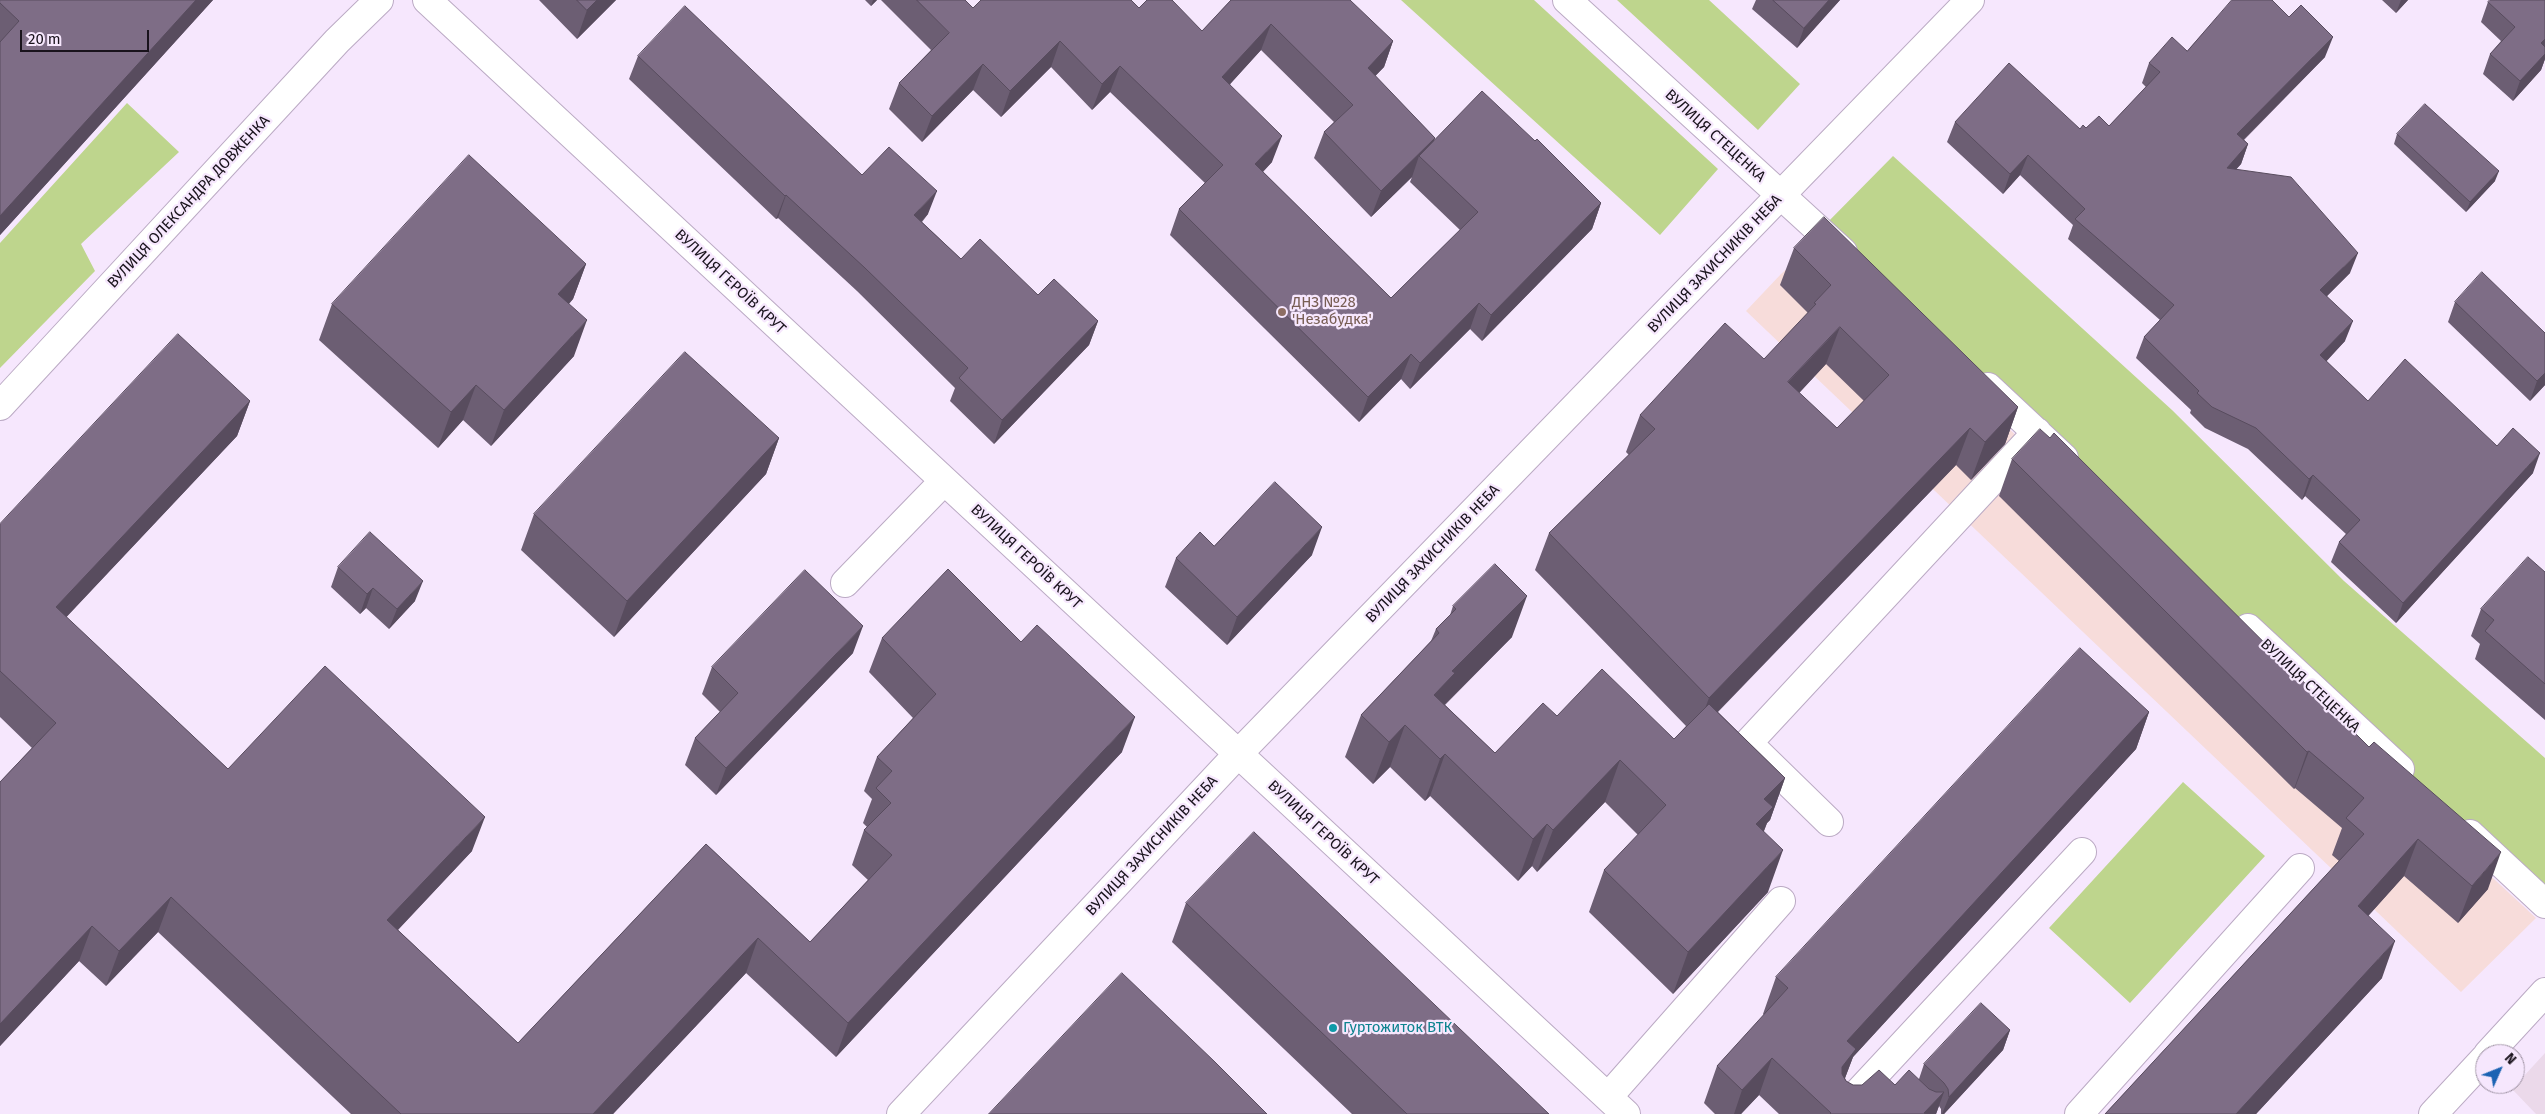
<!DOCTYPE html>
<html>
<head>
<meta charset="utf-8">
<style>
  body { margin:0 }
  #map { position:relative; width:2545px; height:1114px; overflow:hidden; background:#f6e7fd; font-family:"Fira Sans",sans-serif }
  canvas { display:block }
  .north { position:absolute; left:2475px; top:1044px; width:50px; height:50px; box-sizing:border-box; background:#f6e7fd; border:1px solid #9e92a3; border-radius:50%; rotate:46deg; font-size:14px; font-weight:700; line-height:20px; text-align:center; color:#19131c }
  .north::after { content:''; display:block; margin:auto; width:18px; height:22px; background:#1b63b3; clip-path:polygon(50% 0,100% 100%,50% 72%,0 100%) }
  .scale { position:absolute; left:20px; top:30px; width:129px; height:22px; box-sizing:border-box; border:2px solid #19131c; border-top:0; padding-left:6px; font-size:15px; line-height:18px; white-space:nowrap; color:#19131c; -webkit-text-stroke:4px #f6e7fd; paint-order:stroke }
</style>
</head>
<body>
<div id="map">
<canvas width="2545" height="1114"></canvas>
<div class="north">N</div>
<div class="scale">20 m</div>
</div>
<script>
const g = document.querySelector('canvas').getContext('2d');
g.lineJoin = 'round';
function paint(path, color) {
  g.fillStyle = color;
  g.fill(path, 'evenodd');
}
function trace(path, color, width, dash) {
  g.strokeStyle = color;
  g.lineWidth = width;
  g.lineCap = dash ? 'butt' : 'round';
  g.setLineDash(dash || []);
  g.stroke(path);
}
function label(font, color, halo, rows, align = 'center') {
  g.font = font + ' "Fira Sans",sans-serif';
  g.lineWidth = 4.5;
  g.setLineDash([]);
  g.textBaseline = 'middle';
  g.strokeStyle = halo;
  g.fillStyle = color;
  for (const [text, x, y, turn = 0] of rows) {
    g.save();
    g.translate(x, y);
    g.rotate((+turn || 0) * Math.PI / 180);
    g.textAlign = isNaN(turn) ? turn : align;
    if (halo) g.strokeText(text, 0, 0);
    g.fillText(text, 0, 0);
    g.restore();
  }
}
const commercial = new Path2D(`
  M2545 1053V1114H2536L2512 1089Z`);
const industrial = new Path2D(`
  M1814 244 2023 442 2536 918 2461 992 1746 311 1781 274Z`);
const green = new Path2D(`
  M1401 0H1534L1718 169 1660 235Z
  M1617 0H1709L1800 84 1758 130Z
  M127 103 179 152 81 244 95 271 0 368V243Z
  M1893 156 2172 410 2344 581 2545 758V904L1819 231Z
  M2183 782 2265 856 2130 1003 2049 928Z`);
const minor = new Path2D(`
  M427 0 1626 1114
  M1567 0 1843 252
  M1988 387 2064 458
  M0 406 337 41 379 0
  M845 583 944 481
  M2248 628 2400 769
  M1829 822 1748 743 2037 432
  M2470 834 2545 904
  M2488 1054 2545 992
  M1608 1097 1781 901
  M1854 1097 2082 852
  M901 1114 1238 754 1970 0
  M2079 1114 2300 868
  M2433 1114 2485 1058`);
const wall = new Path2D(`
  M0 0H213L0 235Z
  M539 0H616L577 39Z
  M865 0H877L871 6Z
  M881 0H965L973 8H1139L1202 31 1231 0 1393 41 1384 67 1375 76 1435 138 1434 141H1535L1601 203 1592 229 1482 341 1470 329 1410 389 1401 379 1359 422 1170 235 1179 209 1205 183 1110 92 1092 110 1051 67 1001 117 973 90 922 142 889 109 899 83 931 50ZM1261 50 1334 122 1324 132 1314 158 1371 217 1412 177 1410 182 1460 230 1391 298 1263 172 1272 162 1230 84Z
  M1756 0H1840L1797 48 1752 9Z
  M2382 0H2408L2396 13Z
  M2545 0V59L2541 70 2513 101 2483 74 2490 54 2501 41 2481 22 2488 2Z
  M2187 51 2325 57 2244 140 2248 144 2241 164 2236 169 2350 273 2327 296 2345 341 2326 361 2368 401 2497 446 2533 473 2396 623 2331 562 2339 542 2346 534 2305 496 2302 500 2248 449 2205 428 2190 413 2191 410 2136 358 2144 337 2160 320 2068 239 2073 225 2020 175 2003 194 1947 142 1955 122 2080 129 2109 126 2146 87 2142 83 2149 63Z
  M638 56 862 175 928 214 922 222 961 259 1038 295 1098 321 1089 345 994 444 950 401 955 388 857 291 778 218 776 219 629 79Z
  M2397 134 2495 181 2466 212 2394 144Z
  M1794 248 2018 407 2005 444 1971 480 1956 465 1718 712 1785 778 1770 820 1767 823 1764 831 1768 892 1673 994 1589 912 1604 870 1638 835 1605 802 1537 872 1532 866 1518 881 1430 796 1425 801 1390 767 1373 784 1345 757 1361 715 1431 641 1436 629 1450 615 1453 606 1512 637 1445 705 1495 753 1557 716 1674 739 1686 726 1535 570 1549 533 1629 455 1626 452 1640 415 1764 359 1808 313 1780 285ZM1826 364 1864 401 1837 428 1799 393Z
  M586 264 573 299 569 304 574 356 491 446 463 420 438 448 319 340 332 304Z
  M2455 302 2545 333V385L2530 401 2448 322Z
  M250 401 237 436 66 617 228 769 472 851 398 930 518 1043 706 844 810 942 868 880 852 865 864 830 867 827 863 823 872 799 864 791 877 757 913 718 869 672 882 638 1122 752 836 1057 746 973 613 1114H351L158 932 106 986 79 961 0 1046V782L32 748 0 717V524Z
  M779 438 766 474 614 637 521 550 534 514Z
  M2012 459 2488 889 2458 923 2404 876 2368 916 2382 978 2256 1114H2105L2339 861 2332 855 2342 828 2295 788 2294 789 1999 496Z
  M1214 546 1312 555 1227 645 1165 587 1176 558Z
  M338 567 415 601 389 629 366 608 360 614 331 587Z
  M2545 572V720L2475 659 2480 644 2471 636 2481 609Z
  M853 653 716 795 685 765 695 738 720 712 702 694 712 667Z
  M2149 712 2136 749 1853 1057 1845 1078 1846 1081 1853 1085H1895L1919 1079 1924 1064 2010 1030 2003 1050 1944 1114H1941V1109L1939 1106 1936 1114H1779L1759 1095 1741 1114H1715L1704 1103 1717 1066 1764 1015 1763 1014 1776 977Z
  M1186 903 1549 1114H1352L1172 942Z`);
const shadedWall = new Path2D(`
  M196 0H213L0 235V216Z
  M597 0H616L577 39 587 10Z
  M873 0H877L871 6Z
  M1829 0H1840L1797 48 1804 28Z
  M2401 0H2408L2396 13Z
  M1271 24 1261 50 1213 103 1222 77Z
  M2333 37 2325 57 2229 154 2237 134Z
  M2545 39V51L2541 43Z
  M1060 41 1051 67 1001 117 1010 91Z
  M1393 41 1384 67 1358 94 1368 68Z
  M2545 54V59L2541 70 2513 101 2520 81Z
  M983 64 973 90 922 142 932 116Z
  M1120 66 1110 92 1092 110 1102 84Z
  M1282 136 1272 162 1245 190 1255 164Z
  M1435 138 1426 162 1419 156 1412 177 1371 217 1381 191Z
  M2248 144 2241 164 2220 188 2227 168Z
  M2028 155 2020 175 2003 194 2010 174Z
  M2499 171 2495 181 2466 212 2470 202Z
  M937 191 928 214 906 238 914 215Z
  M786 195 778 218 776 219 785 196Z
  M1601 203 1592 229 1482 341 1491 315Z
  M2358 253 2350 273 2313 310 2320 290Z
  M586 264 573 299 545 329 558 294Z
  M1479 303 1470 329 1410 389 1420 363Z
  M587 320 574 356 491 446 504 410Z
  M1098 321 1089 345 994 444 1002 420Z
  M2353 321 2345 341 2313 376 2320 355Z
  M1840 327 1826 364 1775 419 1788 382Z
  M1411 354 1401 379 1359 422 1368 397Z
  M2545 373V385L2530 401 2537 381Z
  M476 385 463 420 438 448 451 412Z
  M250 401 237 436 43 642 56 607Z
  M2018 407 2005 444 1971 480 1985 442Z
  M1970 428 1956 465 1695 735 1709 698Z
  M779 438 766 474 614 637 627 601Z
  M2540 453 2533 473 2396 623 2403 603Z
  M2313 475 2305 496 2302 500 2309 479Z
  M1322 527 1312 555 1227 645 1237 617Z
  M423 581 415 601 389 629 397 609Z
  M373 588 366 608 360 614 367 594Z
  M1527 596 1512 637 1442 707 1434 695 1452 671Z
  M863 626 853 653 716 795 726 768Z
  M2149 712 2136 749 1853 1057 1842 1086 1829 1104 1847 1041Z
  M1135 717 1122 752 836 1057 848 1023Z
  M1405 725 1390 767 1373 784 1389 742Z
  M2309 751 2295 788 2294 789 2307 752Z
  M1445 754 1430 796 1425 801 1440 759Z
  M1620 760 1605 802 1537 872 1553 830Z
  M1785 778 1770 820 1767 823 1757 848 1741 866 1764 799Z
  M485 817 472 851 375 954 387 920Z
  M1547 824 1532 866 1518 881 1533 839Z
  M2418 839 2404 876 2344 943 2358 906Z
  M1783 850 1768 892 1673 994 1688 952Z
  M2501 852 2488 889 2458 923 2472 886Z
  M171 897 158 932 106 986 119 951Z
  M92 926 79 961 0 1046V1024Z
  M758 938 746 973 613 1114H593Z
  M2395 941 2382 978 2256 1114H2236Z
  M2010 1030 2003 1050 1944 1114H1942L1949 1097Z
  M1772 1058 1759 1095 1741 1114H1734L1742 1090Z
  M1944 1092 1936 1114H1924V1113Z`);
const building = new Path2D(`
  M0 0H196L0 216V42L19 21 0 3Z
  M577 0H597L587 10Z
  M917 0H965L973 8 981 0H1131L1139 8 1147 0H1172L1202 31 1231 0H1350L1393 41 1368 68 1435 138 1381 191 1324 132 1353 105 1271 24 1222 77 1282 136 1255 164 1391 298 1478 212 1419 156 1482 91 1535 141 1537 139 1601 203 1491 315 1479 303 1420 363 1411 354 1368 397 1179 209 1223 165 1120 66 1102 84 1060 41 1010 91 983 64 932 116 899 83 949 33Z
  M1773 0H1829L1804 28Z
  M2232 0H2272L2289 17 2301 5 2333 37 2237 134 2248 144 2227 168 2291 177 2358 253 2320 290 2353 321 2320 355 2368 401 2405 359 2497 446 2513 428 2540 453 2403 603 2339 542 2360 520 2313 475 2309 479 2256 428 2212 407 2197 393 2199 391 2144 337 2174 305 2075 219 2085 209 2028 155 2010 174 1955 122 2009 63 2080 129 2083 125 2086 128 2099 116 2109 126 2160 72 2149 63 2172 37 2187 51Z
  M2490 0H2545V39L2541 43 2545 47V54L2520 81 2490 54 2515 27 2488 2Z
  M685 6 862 175 889 147 937 191 914 215 961 259 980 239 1038 295 1054 279 1098 321 1002 420 959 378 968 368 865 268 786 195 785 196 638 56Z
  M2425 104 2499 171 2470 202 2397 134Z
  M469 155 586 264 558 294 587 320 504 410 476 385 451 412 332 304Z
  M1824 217 2018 407 1985 442 1970 428 1709 698 1549 533 1655 429 1640 415 1725 323 1764 359 1816 304 1814 303 1831 285 1794 248ZM1840 327 1889 375 1837 428 1788 382Z
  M2482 272 2545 333V373L2537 381 2455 302Z
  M178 334 250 401 56 607 228 769 325 666 485 817 387 920 518 1043 706 844 810 942 892 855 864 830 891 803 876 788 892 771 877 757 936 694 882 638 948 569 1021 642 1037 625 1135 717 848 1023 758 938 593 1114H401L171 897 119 951 92 926 0 1024V782L56 723 0 671V524Z
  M685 352 779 438 627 601 534 514Z
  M2040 429 2050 438 2054 433 2369 747 2374 742 2501 852 2472 886 2418 839 2358 906 2395 941 2236 1114H2105L2364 834 2346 818 2364 798 2309 751 2307 752 2012 459Z
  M1275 482 1322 527 1237 617 1176 558 1200 532 1214 546Z
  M370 532 423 581 397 609 373 588 367 594 338 567Z
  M2528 557 2545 572V684L2485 631 2494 620 2481 609Z
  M1495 564 1527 596 1452 671 1455 673 1434 695 1495 753 1543 703 1557 716 1602 669 1674 739 1709 704 1785 778 1764 799 1773 807 1756 824 1783 850 1688 952 1604 870 1666 805 1620 760 1553 830 1547 824 1533 839 1445 754 1440 759 1405 725 1389 742 1361 715 1439 633 1436 629 1456 609 1453 606Z
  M805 570 863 626 726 768 695 738 738 693 712 667Z
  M2080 648 2149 712 1847 1041 1856 1049 1842 1067V1074L1846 1081 1853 1085H1862L1879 1070 1895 1085 1909 1070 1929 1089 1936 1092H1944L1924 1113 1926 1114H1830L1831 1113 1772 1058 1742 1090 1717 1066 1788 988 1776 977Z
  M1254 832 1549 1114H1407L1186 903Z
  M1122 973 1215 1062 1267 1114H989Z
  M1981 1003 2010 1030 1949 1097 1948 1089 1944 1083 1924 1064Z`);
const markers = [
  [1282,312,5,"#8d6e63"],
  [1333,1028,5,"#0f9aa8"]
];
const streetNames = [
  ["ВУЛИЦЯ СТЕЦЕНКА",1715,136,42],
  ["ВУЛИЦЯ ОЛЕКСАНДРА ДОВЖЕНКА",189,202,-47],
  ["ВУЛИЦЯ ЗАХИСНИКІВ НЕБА",1715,264,-46],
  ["ВУЛИЦЯ ГЕРОЇВ КРУТ",730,282,43],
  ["ВУЛИЦЯ ЗАХИСНИКІВ НЕБА",1433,554,-46],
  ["ВУЛИЦЯ ГЕРОЇВ КРУТ",1026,557,43],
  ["ВУЛИЦЯ СТЕЦЕНКА",2310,686,43],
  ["ВУЛИЦЯ ГЕРОЇВ КРУТ",1323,833,43],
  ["ВУЛИЦЯ ЗАХИСНИКІВ НЕБА",1152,846,-47]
];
const educationNames = [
  ["ДНЗ №28",1292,303],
  ["'Незабудка'",1292,320]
];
const cultureNames = [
  ["Гуртожиток ВТК",1343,1028]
];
paint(commercial, '#ebd9ea');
paint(industrial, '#f7dcda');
paint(green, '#bed58d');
trace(minor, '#bbaac4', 30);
trace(minor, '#fff', 28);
paint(wall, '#6c5e73');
paint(shadedWall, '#584c5e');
paint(building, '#7e6d86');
trace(building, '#584c5e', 1);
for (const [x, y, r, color] of markers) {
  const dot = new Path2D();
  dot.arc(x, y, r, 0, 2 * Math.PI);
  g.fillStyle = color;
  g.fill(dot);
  trace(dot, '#f6e7fd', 2);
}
label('15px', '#19131c', '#f6e7fd', streetNames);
label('15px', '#785e54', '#f6e7fd', educationNames, 'left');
label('15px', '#0d838f', '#f6e7fd', cultureNames, 'left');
</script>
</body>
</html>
